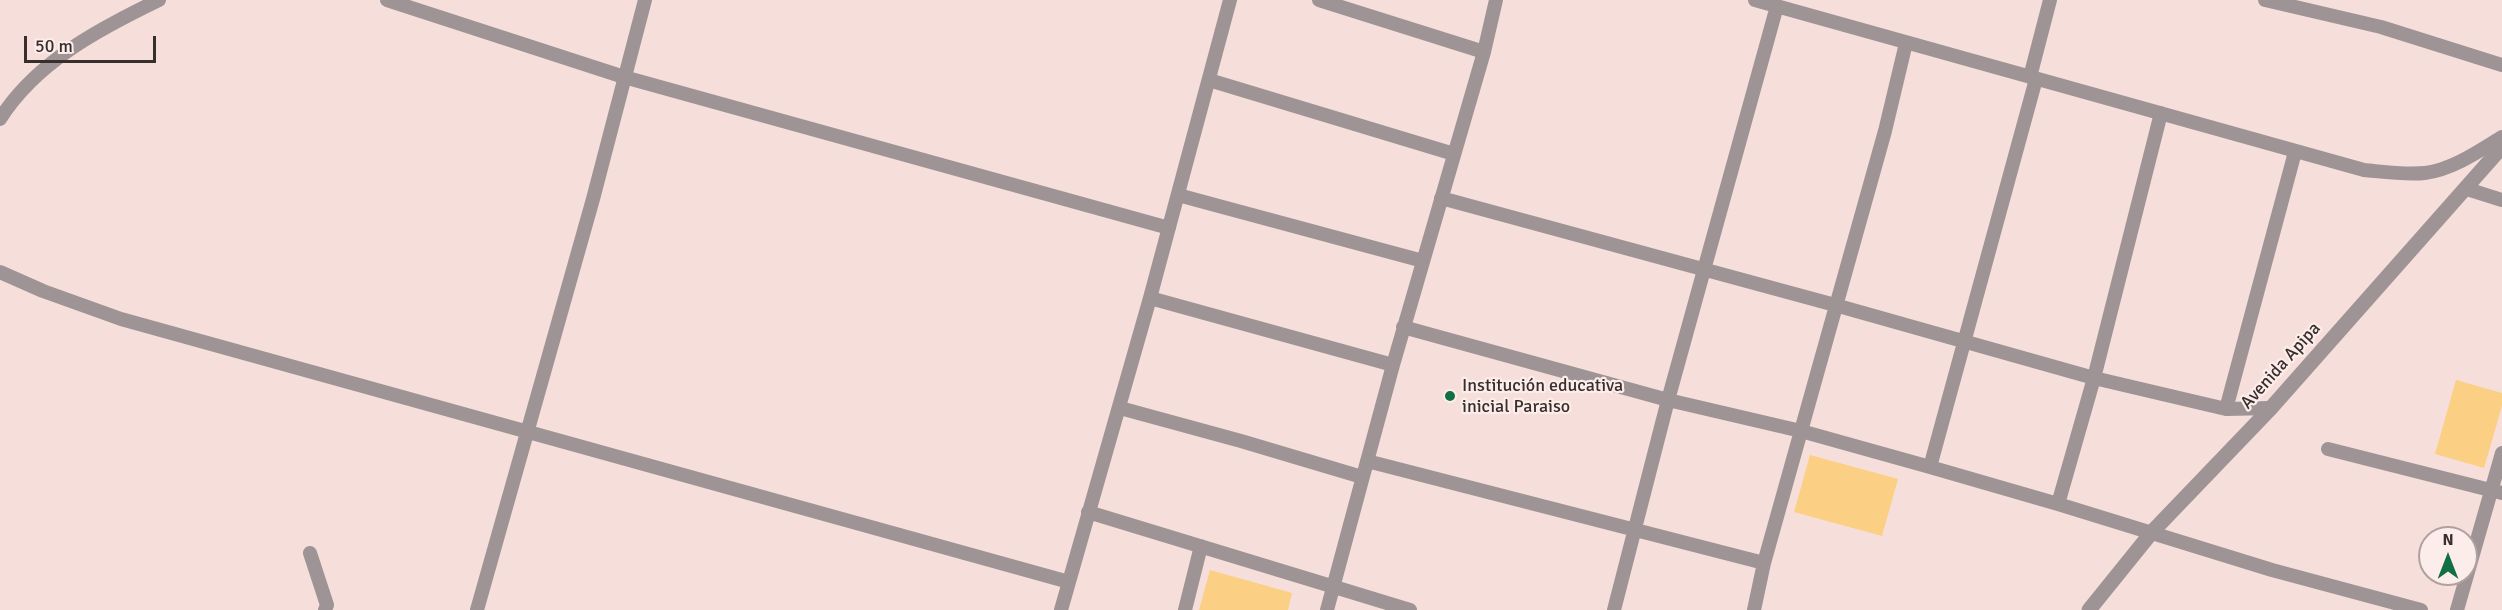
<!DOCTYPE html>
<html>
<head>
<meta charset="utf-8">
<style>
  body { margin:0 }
  #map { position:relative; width:2502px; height:610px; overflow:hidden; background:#f6deda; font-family:Signika,sans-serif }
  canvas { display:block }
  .north { position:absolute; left:2418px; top:526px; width:60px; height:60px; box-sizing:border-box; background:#fcedeb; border:2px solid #aea19f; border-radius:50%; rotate:0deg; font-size:16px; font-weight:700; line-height:24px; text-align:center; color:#382f2d }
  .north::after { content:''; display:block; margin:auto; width:21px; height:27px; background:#116f44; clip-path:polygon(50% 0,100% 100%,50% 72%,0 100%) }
  .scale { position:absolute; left:24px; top:36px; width:132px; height:27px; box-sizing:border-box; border:3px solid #382f2d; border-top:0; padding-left:8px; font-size:18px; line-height:21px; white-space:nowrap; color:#382f2d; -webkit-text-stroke:4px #fcedeb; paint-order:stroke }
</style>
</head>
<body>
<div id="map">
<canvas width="2502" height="610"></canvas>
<div class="north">N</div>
<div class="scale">50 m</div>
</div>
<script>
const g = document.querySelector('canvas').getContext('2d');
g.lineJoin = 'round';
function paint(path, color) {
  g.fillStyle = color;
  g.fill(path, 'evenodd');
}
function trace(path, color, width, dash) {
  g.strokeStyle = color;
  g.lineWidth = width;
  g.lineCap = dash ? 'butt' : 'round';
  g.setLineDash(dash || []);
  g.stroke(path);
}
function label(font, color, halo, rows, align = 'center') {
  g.font = font + ' Signika,sans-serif';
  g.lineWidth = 4.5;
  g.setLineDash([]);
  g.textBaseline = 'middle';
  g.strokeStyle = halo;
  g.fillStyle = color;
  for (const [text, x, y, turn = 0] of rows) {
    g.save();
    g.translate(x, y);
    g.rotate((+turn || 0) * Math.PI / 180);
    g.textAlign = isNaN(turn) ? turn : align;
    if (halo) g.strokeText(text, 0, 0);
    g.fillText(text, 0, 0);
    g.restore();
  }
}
const green = new Path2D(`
  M2456 380 2502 393V406L2484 468 2435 454Z
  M1810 455 1898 479 1882 536 1794 512Z
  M1210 570 1292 593 1288 610H1199Z`);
const minor = new Path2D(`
  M387 0 624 77 1169 228
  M1319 0 1484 52
  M1755 0 2364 170C2385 172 2405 175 2425 173 2452 170 2479 151 2502 137
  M2265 0 2381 27 2502 65
  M2030 77 2050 0
  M1209 80 1454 154
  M0 119C36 62 99 29 159 0
  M2467 189 2502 200
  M1178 195 1423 261
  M1441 198 1835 305 2094 378 2226 409 2271 408
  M0 272 43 291 121 319 1069 582
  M1150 298 1393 365
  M1403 327 1668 400 1801 431 1930 467 2058 504 2272 570 2421 610
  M1120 408 1241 441 1362 477
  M2226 409 2295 152
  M2328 449 2502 493
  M1367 461 1764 563
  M1930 467 2036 79
  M2058 504 2094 378 2161 113
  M1088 512 1410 610
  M310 553 327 605 325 610
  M477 610 593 199 645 0
  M1061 610 1150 298 1230 0
  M1185 610 1201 546
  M1327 610 1393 365 1484 52 1496 0
  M1614 610 1668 400 1777 6
  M1754 610 1764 563 1885 131 1906 43
  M2457 610 2502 453`);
const tertiary = new Path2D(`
  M2089 610 2152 532 2271 408 2502 147`);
const markers = [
  [1450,396,6,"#116f44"]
];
const streetNames = [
  ["Avenida Apipa",2281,366,-48]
];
const poiNames = [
  ["Institución educativa",1462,386],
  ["inicial Paraiso",1462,407]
];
paint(green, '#fbcf84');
trace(minor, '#9e9496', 14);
trace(tertiary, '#9e9496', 15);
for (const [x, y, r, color] of markers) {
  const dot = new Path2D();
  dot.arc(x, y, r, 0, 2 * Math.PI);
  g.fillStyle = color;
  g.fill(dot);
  trace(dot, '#fcedeb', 2);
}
label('18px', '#382f2d', '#fcedeb', streetNames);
label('18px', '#382f2d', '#fcedeb', poiNames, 'left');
</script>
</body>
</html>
